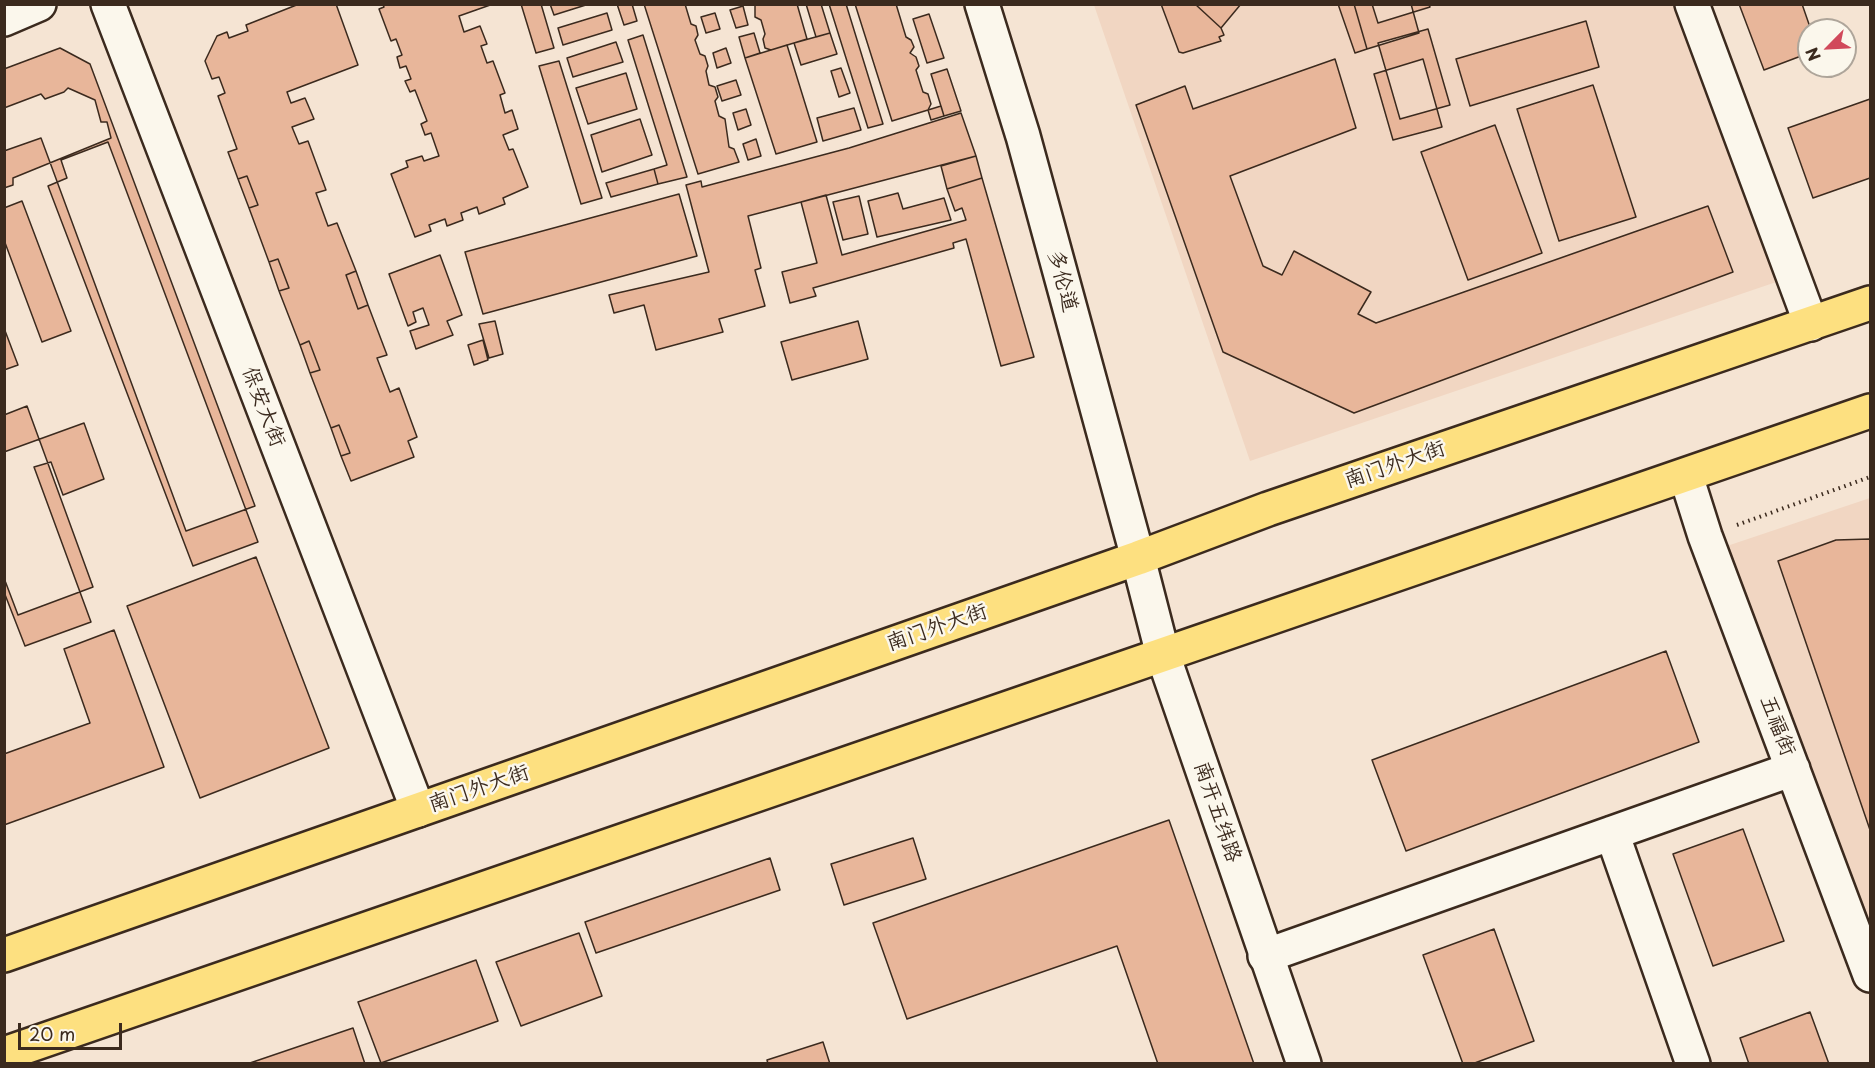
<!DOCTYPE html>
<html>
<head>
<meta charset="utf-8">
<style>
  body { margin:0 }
  #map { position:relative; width:1875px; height:1068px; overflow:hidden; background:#f5e4d3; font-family:"Playpen Sans",sans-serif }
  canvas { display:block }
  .frame { position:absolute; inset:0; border:6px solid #3b2a1e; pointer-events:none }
  .north { position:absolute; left:1797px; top:18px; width:60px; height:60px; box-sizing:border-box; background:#fbf7ec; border:2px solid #aea59a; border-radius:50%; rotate:246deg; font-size:16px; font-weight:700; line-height:24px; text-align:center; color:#3b2a1e }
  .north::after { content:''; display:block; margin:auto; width:21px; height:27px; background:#d1495b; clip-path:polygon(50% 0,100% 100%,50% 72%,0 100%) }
  .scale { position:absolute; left:18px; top:1023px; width:104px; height:27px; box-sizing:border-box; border:3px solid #3b2a1e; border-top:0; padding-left:8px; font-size:18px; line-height:21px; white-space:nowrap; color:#3b2a1e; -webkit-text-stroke:4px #fbf7ec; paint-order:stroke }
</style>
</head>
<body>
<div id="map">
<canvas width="1875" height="1068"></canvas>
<div class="frame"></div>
<div class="north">N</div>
<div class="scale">20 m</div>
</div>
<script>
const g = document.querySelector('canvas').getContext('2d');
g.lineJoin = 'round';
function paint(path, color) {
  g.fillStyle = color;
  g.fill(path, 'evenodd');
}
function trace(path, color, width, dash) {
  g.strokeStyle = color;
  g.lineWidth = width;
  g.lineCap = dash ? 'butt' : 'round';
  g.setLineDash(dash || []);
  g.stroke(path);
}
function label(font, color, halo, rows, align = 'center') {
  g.font = font + ' "Playpen Sans","LXGW WenKai TC",sans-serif';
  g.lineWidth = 5;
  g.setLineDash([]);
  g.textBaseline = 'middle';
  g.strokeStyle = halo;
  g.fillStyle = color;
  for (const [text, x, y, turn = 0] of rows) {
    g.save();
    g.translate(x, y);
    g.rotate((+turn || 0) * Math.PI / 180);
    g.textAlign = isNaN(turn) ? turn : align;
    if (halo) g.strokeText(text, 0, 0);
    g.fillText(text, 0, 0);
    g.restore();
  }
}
const built = new Path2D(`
  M1094 5H1699L1791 277 1250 461Z
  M1870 498V939L1727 546Z`);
const building = new Path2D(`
  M299 4H336L358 65 287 92 291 103 305 98 314 119 292 127 299 144 308 141 326 190 316 193 328 226 337 223 356 271 346 275 358 309 368 305 387 355 377 358 390 392 399 388 417 437 408 441 414 457 351 481 341 456 350 453 339 425 331 428 310 373 320 370 309 341 300 345 279 291 289 288 278 259 269 262 249 208 258 205 247 176 238 179 228 152 237 149 218 96 225 93 219 77 212 79 205 61 217 36 227 32 229 38 248 31 246 25Z
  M383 4H493L459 16 464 32 480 26 487 44 481 46 487 63 493 61 505 93 500 95 505 113 512 110 518 129 503 135 509 150 513 149 528 187 503 198 505 204 479 214 477 207 461 213 463 220 447 226 445 219 429 225 431 231 415 237 391 174 408 167 406 161 422 156 424 161 439 156 431 133 425 135 421 124 427 121 415 90 410 92 405 81 411 79 406 66 400 68 397 57 402 55 396 39 391 41 379 9 384 7Z
  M521 4H541L554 48 536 53Z
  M550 4H589L554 15Z
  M617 4H632L637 21 624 25Z
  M644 4H685L691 24 696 26 698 35 695 40 700 54 705 56 708 66 706 71 709 85 715 87 718 97 715 101 719 116 725 119 729 147 734 149 739 162 698 174Z
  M755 4H797L807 39 771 50 765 48 763 39 765 34 761 20 755 17Z
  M806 4H821L830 33 816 37Z
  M829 4H846L883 124 868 128Z
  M855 4H896L906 37 911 40 914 47 910 53 916 57 919 66 916 70 923 92 928 94 931 104 928 110 892 121Z
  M1161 4H1195L1221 28 1224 35 1219 37 1221 41 1183 53 1179 52Z
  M1195 4H1241L1221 28Z
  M1338 4H1354L1367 49 1355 53Z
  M1354 4H1411L1419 33 1367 49Z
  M1372 4H1429L1430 7 1378 23Z
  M1739 4H1802L1811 30H1809V53L1764 70Z
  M743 6 748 25 736 28 730 10Z
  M607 13 612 30 563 45 558 28Z
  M715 13 720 29 706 33 701 17Z
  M929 14 944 58 927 63 913 19Z
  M1586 21 1599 67 1470 106 1456 59Z
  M1428 29 1450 105 1400 119 1378 43Z
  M754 33 760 53 745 58 739 37Z
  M830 33 837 54 801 65 794 43Z
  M643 35 687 177 658 184 654 169 667 165 628 40Z
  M616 42 623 62 573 77 567 58Z
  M787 45 817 142 776 154 745 58Z
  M60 48 90 64 255 506 186 531 41 138 4 151V69Z
  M726 48 731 63 717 68 713 53Z
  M1335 59 1356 128 1230 176 1263 266 1282 275 1294 251 1371 292 1358 314 1376 323 1708 206 1733 272 1354 413 1223 352 1136 105 1185 86 1193 109Z
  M1423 59 1442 127 1393 140 1374 74Z
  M559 61 602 198 581 204 539 66Z
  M841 68 850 93 839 97 831 71Z
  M947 69 961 111 944 116 931 74Z
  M626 73 637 109 588 124 576 88Z
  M736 80 741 95 722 101 717 86Z
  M1593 85 1636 217 1559 241 1517 109Z
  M68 88 95 100 101 122H107L111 138 13 178V185L4 188V108L41 94 45 99 64 92Z
  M1870 99V178L1813 198 1788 128Z
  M941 106 944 116 931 120 928 110Z
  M854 108 861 130 823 141 817 118Z
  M746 109 751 125 738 130 733 113Z
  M961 113 976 156 748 216 761 268 755 270 765 306 719 319 723 332 656 350 644 305 614 313 609 295 709 272 686 185 701 181 702 187 849 148Z
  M640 119 652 155 602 172 591 135Z
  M1495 125 1542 253 1468 280 1421 152Z
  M756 139 761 156 748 160 743 144Z
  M108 142 258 542 193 566 48 186 67 178 61 160Z
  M976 156 982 178 947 189 941 166Z
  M654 169 658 184 611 197 606 183Z
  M247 176 258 205 249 208 238 179Z
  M982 178 1034 357 1001 366 966 239 953 243 954 248 813 288 816 296 790 303 782 272 817 263 801 202 826 195 842 255 966 220 962 208 955 211 947 189Z
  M898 193 903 209 944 198 951 220 877 237 868 201Z
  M679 194 697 256 483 314 465 252Z
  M859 196 868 234 843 240 833 202Z
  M22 201 71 331 42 342 4 240V208Z
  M440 255 462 315 447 321 453 335 416 349 410 331 429 325 423 308 413 312 416 322 408 326 389 274Z
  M278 259 289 288 279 291 269 262Z
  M356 271 368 305 358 309 346 275Z
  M495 321 503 354 489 358 479 324Z
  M858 321 868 359 792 380 781 342Z
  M4 328 18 365 4 370Z
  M483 340 488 360 474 365 468 345Z
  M309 341 320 370 310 373 300 345Z
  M27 406 93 587 18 615 4 578V415Z
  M84 423 104 479 63 495 51 462 34 467 91 622 25 646 4 592V452Z
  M339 425 350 453 341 456 331 428Z
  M1870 539V830L1778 561 1836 540Z
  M256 557 329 748 200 798 127 606Z
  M114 630 164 767 4 825V754L90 723 64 649Z
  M1666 651 1699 742 1406 851 1372 760Z
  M1169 820 1254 1064H1158L1117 946 907 1019 873 923Z
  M1743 829 1784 941 1713 966 1673 854Z
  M913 838 926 879 844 905 831 864Z
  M770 858 780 890 596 953 585 922Z
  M1494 929 1534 1041 1472 1064H1463L1423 955Z
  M579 933 602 996 521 1026 496 962Z
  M476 960 498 1021 381 1063 358 1002Z
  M1810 1012 1829 1064H1749L1740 1038Z
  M353 1028 365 1064H247Z
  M823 1042 830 1064H768L767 1060Z`);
const path = new Path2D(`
  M1737 525 1870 477`);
const minor = new Path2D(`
  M1692 4 1811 324
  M4 19 39 4
  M1686 476 1705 536 1870 975
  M1612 833 1693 1064
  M1265 956 1793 769`);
const tertiary = new Path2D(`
  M108 4 418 810
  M1138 558 1163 655 1304 1064`);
const secondary = new Path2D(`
  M982 4 1023 136 1138 558`);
const primary = new Path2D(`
  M4 955 1138 558 1268 509 1870 303
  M4 1054 1870 411`);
const streetNames = [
  ["多伦道",1062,281,75],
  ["保安大街",263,407,69],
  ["南门外大街",1395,465,-19],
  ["南门外大街",937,628,-19],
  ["五福街",1777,726,69],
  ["南门外大街",479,789,-19],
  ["南开五纬路",1217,812,71]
];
paint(built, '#f1d6c2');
paint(building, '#e8b69a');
trace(building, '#3b2a1e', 1.5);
trace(minor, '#3b2a1e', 38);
trace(tertiary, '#3b2a1e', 38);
trace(secondary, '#3b2a1e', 38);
trace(primary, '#3b2a1e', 38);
trace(path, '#3b2a1e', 4, [1.5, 4.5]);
trace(minor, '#fbf7ec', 33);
trace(tertiary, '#fbf7ec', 33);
trace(secondary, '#fbf7ec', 33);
trace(primary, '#fde080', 33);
label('21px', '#3b2a1e', '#fbf7ec', streetNames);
</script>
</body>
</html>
